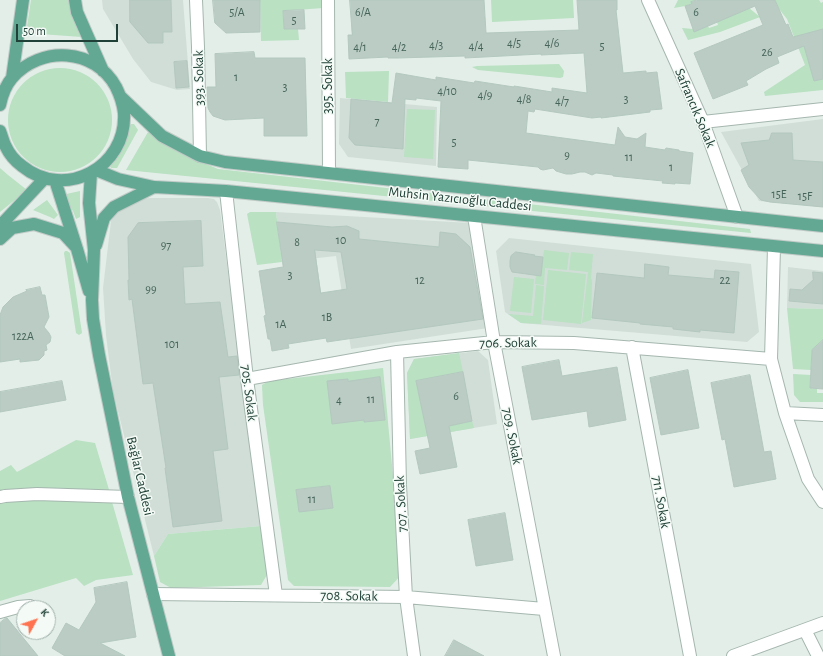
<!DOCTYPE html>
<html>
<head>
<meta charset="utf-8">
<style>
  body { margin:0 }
  #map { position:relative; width:823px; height:656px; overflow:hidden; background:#e3eee8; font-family:"Alegreya Sans",sans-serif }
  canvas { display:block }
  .north { position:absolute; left:16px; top:600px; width:40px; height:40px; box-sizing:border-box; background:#f4faf6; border:1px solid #9fb0aa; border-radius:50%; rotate:50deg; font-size:11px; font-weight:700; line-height:16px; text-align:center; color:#204137 }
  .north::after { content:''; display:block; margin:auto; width:14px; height:18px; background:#ff7350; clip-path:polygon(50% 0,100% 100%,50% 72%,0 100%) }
  .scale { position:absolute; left:16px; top:24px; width:102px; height:18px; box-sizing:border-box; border:2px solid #204137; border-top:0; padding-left:5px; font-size:12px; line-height:14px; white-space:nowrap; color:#204137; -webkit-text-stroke:3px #f4faf6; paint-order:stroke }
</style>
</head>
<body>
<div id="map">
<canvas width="823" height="656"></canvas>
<div class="north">K</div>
<div class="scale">50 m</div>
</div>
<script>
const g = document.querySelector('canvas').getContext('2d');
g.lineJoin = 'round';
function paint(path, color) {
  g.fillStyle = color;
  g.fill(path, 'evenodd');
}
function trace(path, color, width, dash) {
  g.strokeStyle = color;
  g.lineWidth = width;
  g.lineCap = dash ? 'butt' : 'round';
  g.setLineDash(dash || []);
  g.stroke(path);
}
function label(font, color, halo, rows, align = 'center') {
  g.font = font + ' "Alegreya Sans",sans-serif';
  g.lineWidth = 3;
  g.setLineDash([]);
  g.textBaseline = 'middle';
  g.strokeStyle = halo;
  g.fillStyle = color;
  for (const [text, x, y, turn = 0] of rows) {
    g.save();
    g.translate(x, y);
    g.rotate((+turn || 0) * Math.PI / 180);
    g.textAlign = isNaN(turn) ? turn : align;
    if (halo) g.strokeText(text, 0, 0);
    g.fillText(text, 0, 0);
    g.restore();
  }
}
const built = new Path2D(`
  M102 0H183L190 89 177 90 151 82 133 59 103 9Z
  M340 98 437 107 436 166 348 157 339 144Z
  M823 119V207L759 201 721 132Z
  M151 198H208L214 199 217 202 220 210 261 526 168 534 154 556 113 391 106 335 103 288 111 221 118 208 135 199Z
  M276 212 471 223 488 328 351 349 336 256 282 262Z
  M509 238 751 264 759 332 747 342 521 323 505 312 496 251Z
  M788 267 823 271V309L787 308Z
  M478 351 488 360 497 424 410 439 407 373 414 359Z`);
const green = new Path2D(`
  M31 0H69L82 37 26 33Z
  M260 0H323V8L283 11 284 29H298L299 40 261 41Z
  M491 0H573L574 18 492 22Z
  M678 0H696L692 2V4L685 6 674 8Z
  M709 0H743L749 8 760 17 720 32 688 40 682 28 693 29 702 26H708L709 28 718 25Z
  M775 0H819L821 3 823 2V90L765 96 764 92 805 65 787 19 779 9Z
  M559 64 564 71 563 77 560 78 478 70 472 67 477 66Z
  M8 120a52 52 0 1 1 104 0a52 52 0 1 1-104 0Z
  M389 71 388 102 346 98 345 72Z
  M407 109 435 110 433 159 404 157Z
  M131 124H134L138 130 117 168H111L110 166Z
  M148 132 187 156 218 169 750 229 751 233 126 170Z
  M0 168 8 175 27 190 0 212Z
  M80 191V217L76 219 73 211 62 195Z
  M47 200 58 215 54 219 50 217 33 210Z
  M250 212H276L282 262 257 265 247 214Z
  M544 250 569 253 567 270 545 268 544 285 535 284 536 275H541Z
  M65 251H67L70 253 82 333 79 335 76 333 64 253Z
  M571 252 593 254 591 278 592 281 591 320 582 323 588 272 569 270Z
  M548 270 586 274 581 324 543 320Z
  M514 277 534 279 531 313 510 311Z
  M536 285 544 286 541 324 521 323 508 314 533 316Z
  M787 308 823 309V340L812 350 811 370 793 369Z
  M459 353 463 372 416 381 426 430 472 421 474 428 410 439 407 373 414 359Z
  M383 368 402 574 390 587 294 586 288 580 263 405 262 385 269 381Z
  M793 374 811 375 810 388 817 389V393H823V402H800L794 395Z
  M76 440 95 443 110 493H0V471L11 465 17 472Z
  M32 497 112 502 133 575 96 580 84 586 76 578 0 601V501Z
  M261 526 268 573 261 585 171 588 160 582 154 556 168 534Z`);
const building = new Path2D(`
  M130 0H171L172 32H163V43H148L130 22Z
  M213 0H260V32L226 33 215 23Z
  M350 0H484L486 33 579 30 577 0H617V10H616L623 73 646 71V73L657 72 662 109 650 110V112L601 118V117L592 118 535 109 534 112 528 111 526 133 615 145 618 127 625 137 637 139 646 133 645 147 665 150 666 148 679 150V151L693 153 690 184 675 183V184L662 183 663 181 613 176V175L596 173 592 175 585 172H580L572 174H566L556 171 553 168 543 170 540 169 538 167 468 160V169L438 167 441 101 416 98V100L405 99 403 149 355 145 349 138 351 99 392 103 396 73 436 80V77L474 83 475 81 514 87V86L552 92V88L587 93 584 53 541 55V54L465 58V56L398 58H388V57L349 59 348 35H352Z
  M697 0H775L786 25 788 24 793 37 823 29V79L814 81 804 46 777 57 779 63 766 69 746 81 748 85 713 99 694 53 763 25 755 6 694 32 685 6 692 4 691 2Z
  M304 10 305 29H284L283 11Z
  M254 52 255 58H305L307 136H264V118L225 120 213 116 210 112 208 108 207 87H216L215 54Z
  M187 61 189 87 176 88 174 62Z
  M772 133H792L793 160 823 162V207L770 202 761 200 749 187 741 170 749 165 741 143 769 140Z
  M201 221 203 266 183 267 185 304 220 302 228 357 237 356 239 375 219 377 228 449 213 451 222 521 173 527 165 468H166L153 383 143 384 132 299 129 300 128 280H129L128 237 138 223Z
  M277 222 332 227 347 226 359 231V239L439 247 440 232 456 234 470 247 483 319 327 342 326 338 288 344 289 348 272 351 270 339H268L264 316 266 315 259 271 283 267ZM315 250 341 252 347 289 321 293Z
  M516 252 535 255 534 256 543 257 541 276 512 272 510 267V261L511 256Z
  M645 264 669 267 668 275 714 279 715 270 739 272 734 333 700 330V332L673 329V327L640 324V323L592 318 597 273 644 278Z
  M813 272 823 273V304L789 301 790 289 802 290 813 280Z
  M40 287 42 295H45L49 317 44 327 49 333 51 337 50 342 46 345 47 350 44 351V355L39 360 20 362V359L0 362V315L3 307 13 297 27 291 26 290Z
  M823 340V389L810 388 812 350Z
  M559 360 562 376 617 367 626 420 589 427 587 411 532 420 522 367Z
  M688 370 699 428 661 435 650 378Z
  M463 372 472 421 449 426 457 467 420 474 415 451 430 448 416 381Z
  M750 375 764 452 771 451 776 479 734 487 725 439 722 440 711 383Z
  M380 377 385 420 364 422V420L332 424 327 381 348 379V381Z
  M62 381 66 400 0 412V392Z
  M330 486 333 508 299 512 296 490Z
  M505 513 513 560 476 566 468 520Z
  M127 582 136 637 100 643 125 656H65L52 648 66 623 79 630 96 602 94 588Z
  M6 618H7L38 656H0V623Z
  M454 640 484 656H445Z`);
const minor = new Path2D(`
  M196 0 198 47 200 156
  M328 0 329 172
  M648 0 703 122 737 217
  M703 122 823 109
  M226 191 247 379 276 595
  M474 216 494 342 554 656
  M774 247 771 359 785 413 808 479 823 502
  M632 347 690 656
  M397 352 400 485 406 597 414 656
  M247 379 397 352 494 342 574 343 771 359
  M785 413 823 415
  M0 497 5 496 37 494 128 497
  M153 594 406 597 544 609
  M0 612 18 607 30 606 33 608
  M805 630 818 656
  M733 656 823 623`);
const major = new Path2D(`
  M75 0 77 12 103 71
  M12 78 23 0
  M120 96 162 136 200 156 225 162 823 226
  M0 105C2 95 6 85 12 78 41 45 95 48 116 87 120 95 123 104 124 113 127 167 65 201 22 166 15 161 9 154 5 145 3 141 2 136 0 131
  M96 170 118 179 154 187 226 191 823 251
  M91 173 89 203 94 250 92 300 93 319 99 355 128 497 169 656
  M55 180 77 249 89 291
  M0 226 45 178
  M0 239 12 228 34 224 63 233 75 246
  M96 245 104 218 114 207 154 187`);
const numberNames = [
  ["5/A",237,12],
  ["6/A",363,12],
  ["6",696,12],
  ["5",294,20],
  ["4/5",514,43],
  ["4/6",552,43],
  ["4/3",436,45],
  ["4/4",476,46],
  ["5",602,46],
  ["4/1",360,47],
  ["4/2",399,47],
  ["26",767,52],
  ["1",236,77],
  ["3",285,87],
  ["4/10",447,91],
  ["4/9",485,95],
  ["4/8",524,99],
  ["3",626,99],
  ["4/7",562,101],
  ["7",377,121],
  ["5",454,142],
  ["9",567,155],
  ["11",629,157],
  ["1",671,167],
  ["15E",779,194],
  ["15F",805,196],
  ["10",341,240],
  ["8",297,242],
  ["97",166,245],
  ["3",290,275],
  ["12",420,280],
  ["22",725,280],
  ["99",151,289],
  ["1B",327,317],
  ["1A",281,324],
  ["122A",23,336],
  ["101",172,344],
  ["6",456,396],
  ["11",371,399],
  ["4",339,400],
  ["11",312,499]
];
const streetNames = [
  ["393. Sokak",199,78,-91],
  ["395. Sokak",328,86,-90],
  ["Safrancık Sokak",695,108,67],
  ["Muhsin Yazıcıoğlu Caddesi",460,199,6],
  ["706. Sokak",508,343,-1],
  ["705. Sokak",249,393,83],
  ["709. Sokak",512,436,79],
  ["Bağlar Caddesi",140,476,77],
  ["711. Sokak",661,502,80],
  ["707. Sokak",401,504,-93],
  ["708. Sokak",349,596,1]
];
paint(built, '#d1ded7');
paint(green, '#b9e1c2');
paint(building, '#baccc4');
trace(building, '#b4c8bf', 1);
trace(minor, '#a5b7af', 14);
trace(major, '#c1cac7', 14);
trace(minor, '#fff', 12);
trace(major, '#63a893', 12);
label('12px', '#46645a', null, numberNames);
label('14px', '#204137', '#f4faf6', streetNames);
</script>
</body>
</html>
